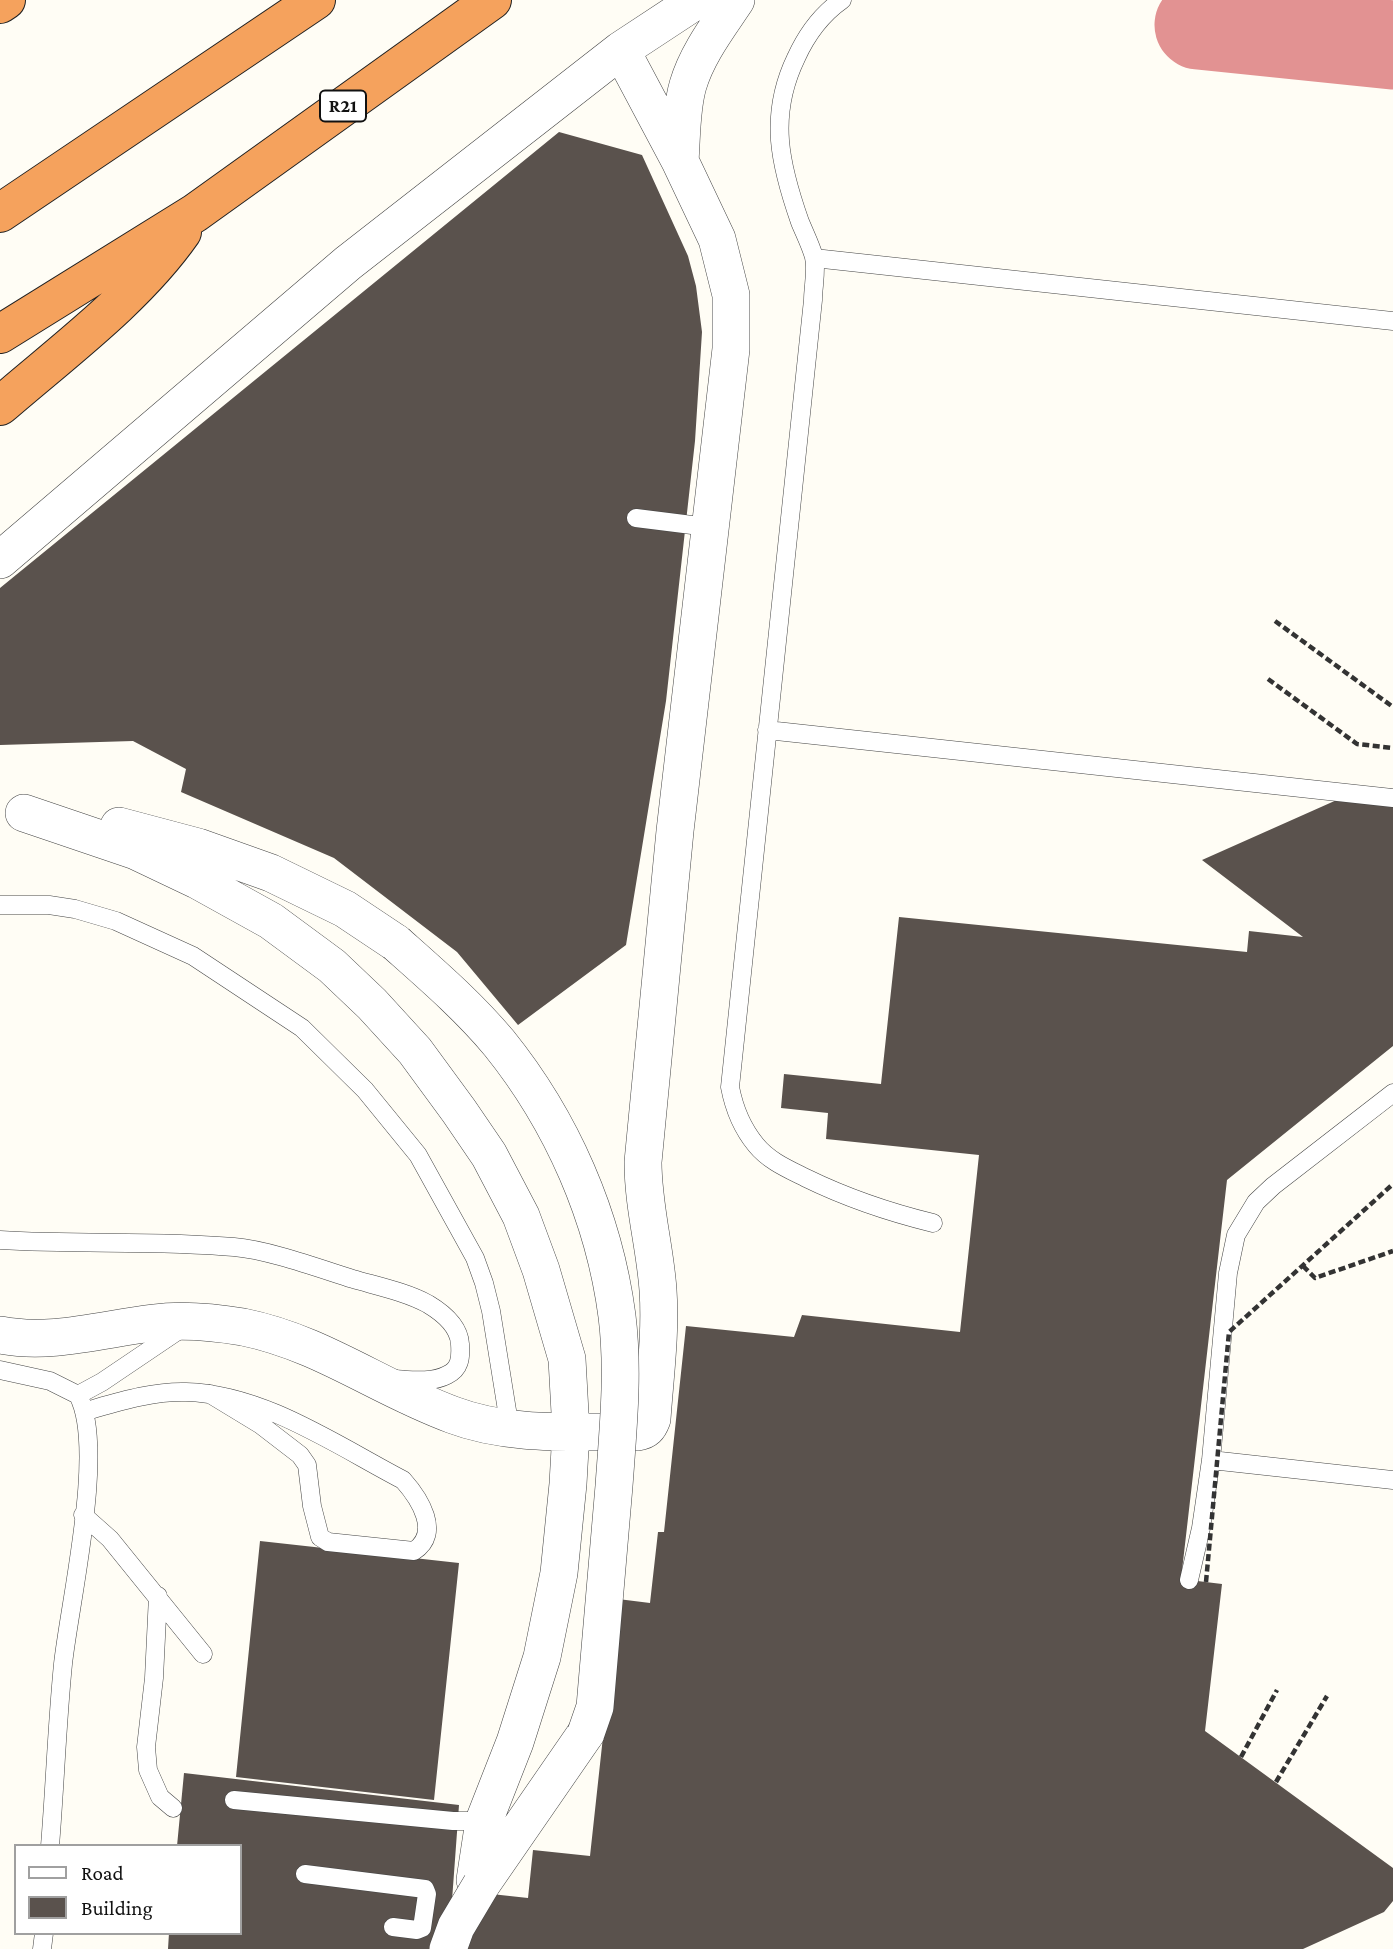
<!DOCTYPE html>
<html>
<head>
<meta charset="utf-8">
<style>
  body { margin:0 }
  #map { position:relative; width:1393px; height:1949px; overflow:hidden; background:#fffdf5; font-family:"Crimson Pro",serif }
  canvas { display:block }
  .legend { position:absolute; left:14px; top:1844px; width:228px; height:91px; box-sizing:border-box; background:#fff; border:2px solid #a0a0a0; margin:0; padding:9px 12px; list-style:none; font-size:21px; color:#111 }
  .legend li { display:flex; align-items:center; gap:14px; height:35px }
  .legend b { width:35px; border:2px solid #a0a0a0 }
</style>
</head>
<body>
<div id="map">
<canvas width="1393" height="1949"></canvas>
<ul class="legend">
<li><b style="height:9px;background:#fff"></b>Road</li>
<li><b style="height:19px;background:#5a524d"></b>Building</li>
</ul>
</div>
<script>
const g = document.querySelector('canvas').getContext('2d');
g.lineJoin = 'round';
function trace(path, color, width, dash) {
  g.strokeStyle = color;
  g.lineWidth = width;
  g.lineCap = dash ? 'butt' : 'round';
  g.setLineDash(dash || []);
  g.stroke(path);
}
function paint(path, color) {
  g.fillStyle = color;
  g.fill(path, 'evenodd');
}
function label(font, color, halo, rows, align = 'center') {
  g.font = font + ' "Crimson Pro",serif';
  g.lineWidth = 7;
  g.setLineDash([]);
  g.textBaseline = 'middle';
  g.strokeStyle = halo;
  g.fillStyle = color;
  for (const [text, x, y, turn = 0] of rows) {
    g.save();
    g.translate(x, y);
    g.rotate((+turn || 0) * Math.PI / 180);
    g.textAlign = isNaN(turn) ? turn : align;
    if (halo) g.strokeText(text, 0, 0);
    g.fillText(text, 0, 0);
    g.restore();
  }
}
const taxiway = new Path2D(`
  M1199 25 1393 45`);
const building = new Path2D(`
  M559 132 642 155 688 256 696 286 702 332 695 441 666 701 626 945 518 1025 457 952 334 858 181 792 186 769 133 741 0 745V588Z
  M1341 784 1393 789V1046L1227 1180 1181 1579 1222 1584 1205 1731 1393 1868V1901L1384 1912 1303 1949H467L473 1892 528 1898 533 1850 590 1856 618 1599 650 1603 658 1532H664L686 1326 794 1337 802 1315 960 1332 979 1155 826 1139 828 1113 781 1108 784 1074 881 1084 899 917 1247 952 1249 931 1303 937 1202 860 1339 799Z
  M260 1541 459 1563 434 1800 236 1777Z
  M184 1773 459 1805 451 1914 430 1949H168L169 1933H240V1846H177Z`);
const path = new Path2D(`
  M1275 621 1393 707
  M1268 679 1357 744 1393 748
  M1303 1266 1315 1278 1393 1251
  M1241 1757 1277 1690
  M1276 1782 1327 1696`);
const lane = new Path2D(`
  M842 0C822 14 806 36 796 58 768 116 780 165 800 222 805 234 811 246 814 257 817 270 813 287 813 300L730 1087C734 1108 742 1128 756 1145 769 1161 788 1169 806 1178 847 1198 888 1212 933 1223
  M814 258 1393 321
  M636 518 708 527
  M767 730 1393 798
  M0 905H49L75 909 116 921 193 956 302 1028 365 1090 418 1155 475 1258 484 1283 491 1311 510 1429
  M0 1240C78 1245 156 1240 234 1247 269 1250 318 1268 353 1279 377 1286 406 1292 428 1304 443 1313 459 1326 460 1344 461 1358 460 1369 447 1375 432 1383 411 1380 395 1379
  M0 1370 50 1381 78 1395C106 1448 70 1600 63 1664 57 1724 55 1785 50 1846
  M78 1395 102 1382 182 1328
  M86 1411C118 1402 152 1391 186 1392 263 1394 336 1445 403 1480 419 1498 442 1533 414 1551L328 1542 320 1537 312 1506 307 1465 300 1455 261 1425 210 1394
  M1211 1460 1393 1480
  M83 1515 110 1539 203 1654
  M1189 1580 1201 1528 1211 1460 1228 1273 1236 1235 1256 1202 1273 1186 1393 1093
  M158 1596 154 1678 146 1747 148 1770 160 1797 173 1808
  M234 1800 453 1821H484
  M305 1874 425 1889 427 1894 422 1928 417 1930 393 1927
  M42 1949 44 1933`);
const street = new Path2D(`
  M680 161C682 136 681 109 688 85 697 54 718 27 736 0
  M0 560 348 263 621 50 697 0
  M24 813 136 851 197 880 271 921 332 966 372 1004 415 1051 459 1111 489 1155 521 1216 541 1270 567 1359 571 1431 568 1484 559 1573 542 1657 515 1742 484 1821 475 1880
  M119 826 198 847 271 873 345 909 396 943
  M0 1335C50 1345 103 1329 153 1323 182 1319 214 1322 243 1327 322 1343 379 1388 453 1415 511 1437 576 1431 637 1432 646 1431 649 1427 652 1419 655 1376 661 1333 658 1290 655 1247 643 1206 643 1162L675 831 731 349V295L717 239 680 161 621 50
  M481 1885 586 1733`);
const highway = new Path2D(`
  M0 4 6 0
  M0 213 316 0
  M0 334 195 213 492 0
  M0 406C61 353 136 298 182 232`);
const pathBridge = new Path2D(`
  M1206 1582 1229 1332 1393 1184`);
const streetBridge = new Path2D(`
  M396 943C432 975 468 1006 499 1043 562 1121 604 1217 617 1316 624 1372 618 1430 614 1486 608 1559 602 1633 595 1707L586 1733
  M448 1949 456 1927 481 1885`);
const shields = [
  [343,106,46]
];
const shieldNames = [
  ["R21",343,106]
];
trace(taxiway, '#e29292', 89);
paint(building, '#5a524d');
trace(lane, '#444', 19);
trace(street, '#444', 38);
trace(highway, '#222', 40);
trace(path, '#333', 4.5, [7, 3.5]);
trace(lane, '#fff', 18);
trace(street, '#fff', 37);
trace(highway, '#f5a25d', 38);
trace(streetBridge, '#444', 38, []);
trace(pathBridge, '#333', 4.5, [7, 3.5]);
trace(streetBridge, '#fff', 37);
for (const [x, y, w] of shields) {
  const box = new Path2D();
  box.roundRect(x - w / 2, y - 15.5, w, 31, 5);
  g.fillStyle = '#fff';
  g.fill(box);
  trace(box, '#111', 2);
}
label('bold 19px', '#111', null, shieldNames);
</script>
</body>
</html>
